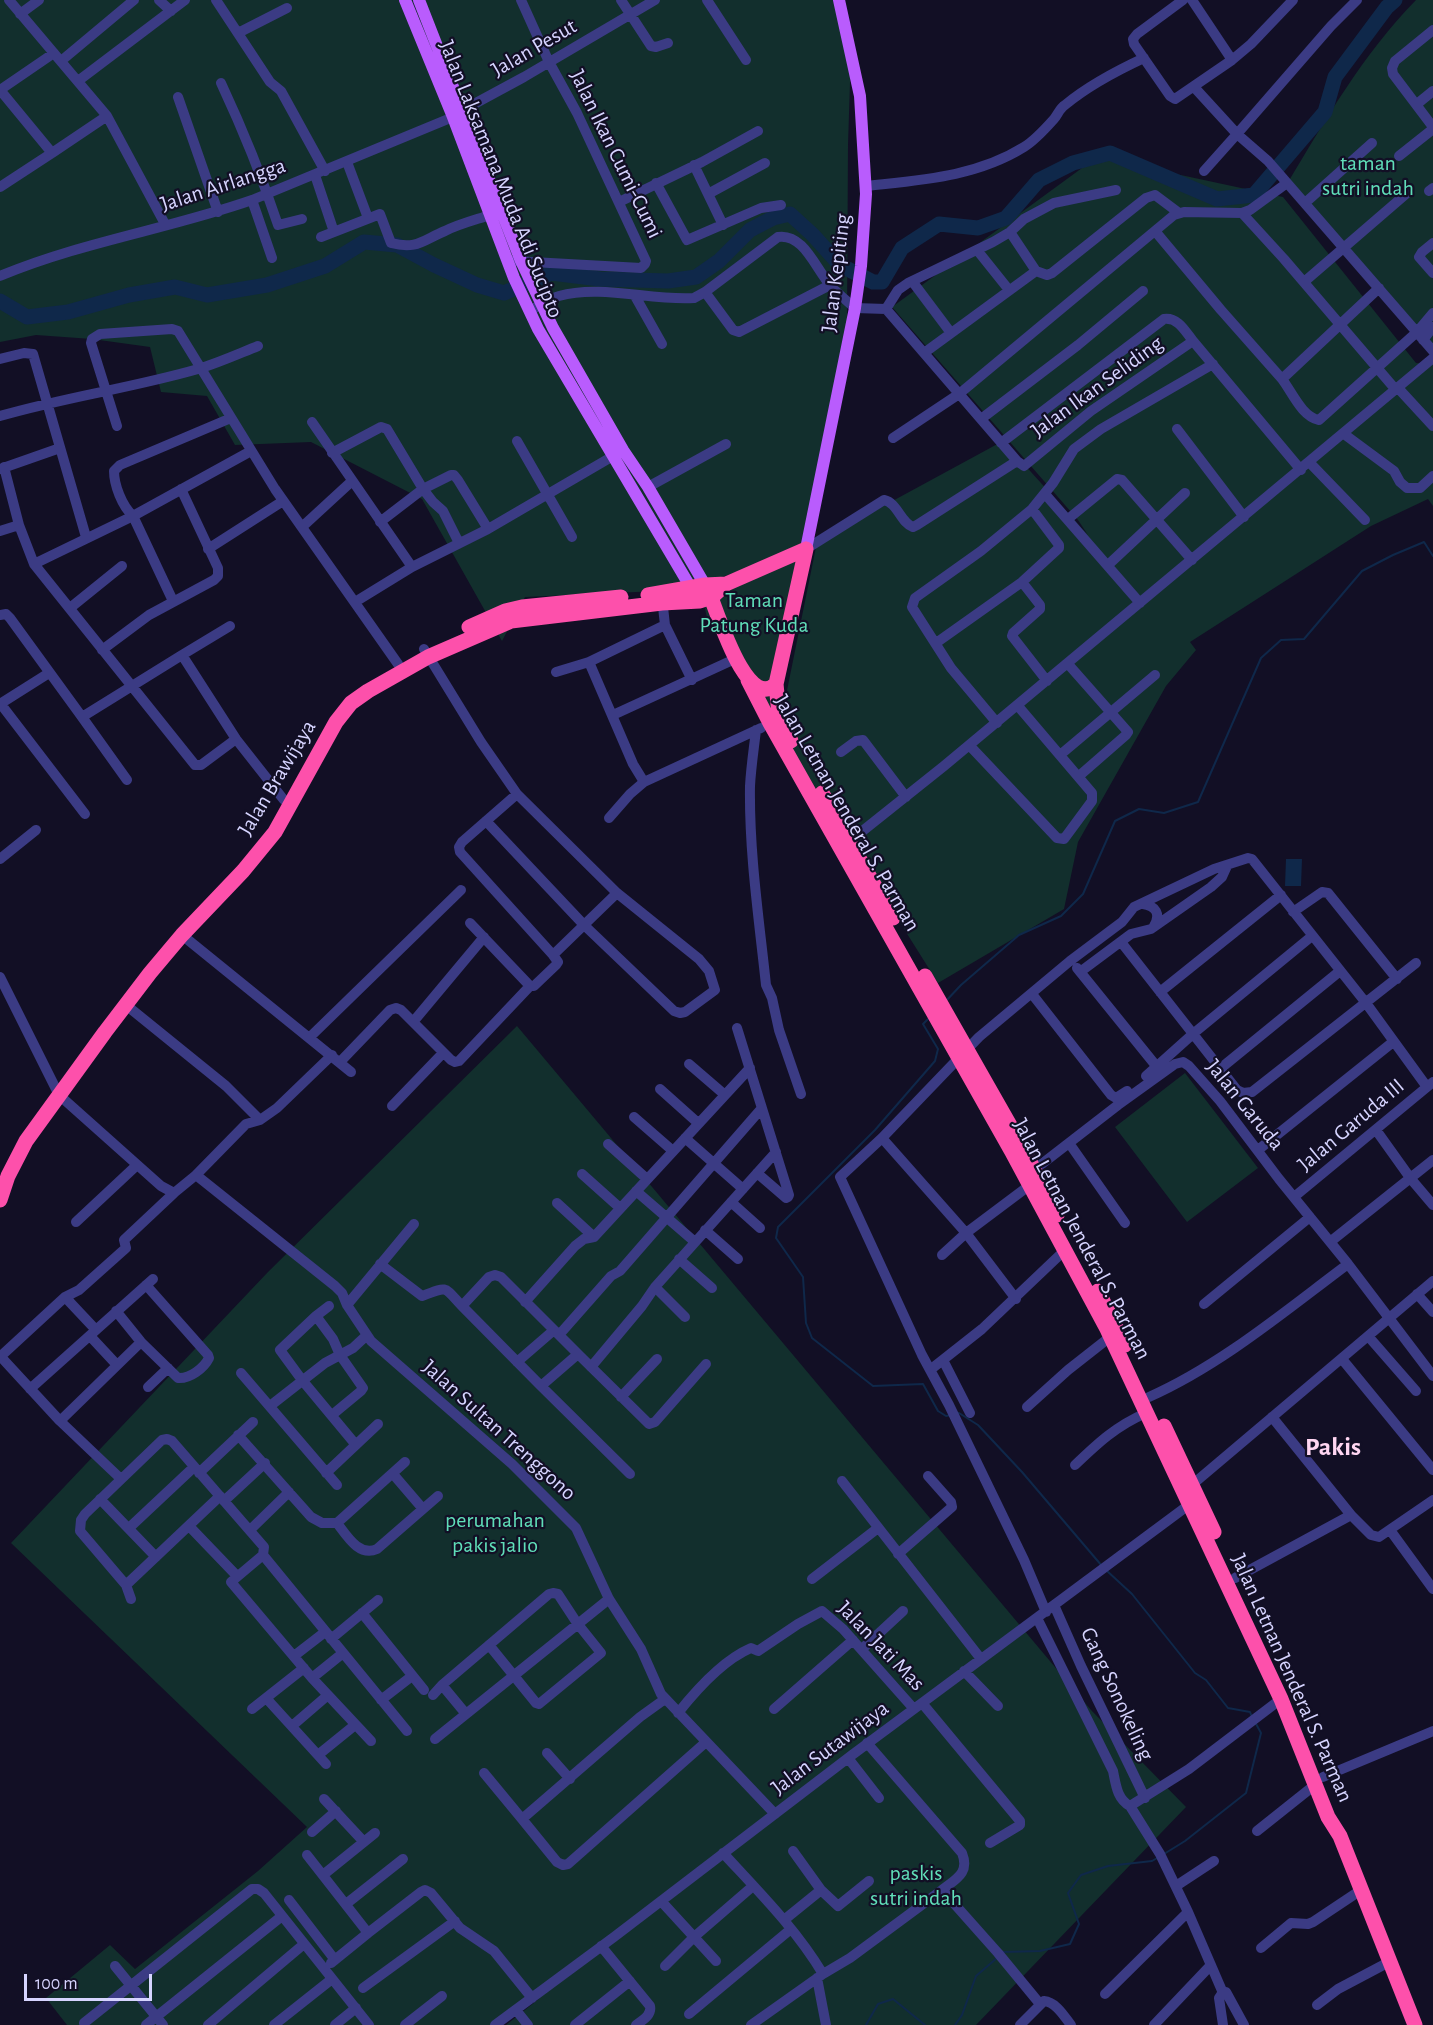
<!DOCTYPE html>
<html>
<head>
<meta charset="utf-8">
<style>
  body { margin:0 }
  #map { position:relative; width:1433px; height:2025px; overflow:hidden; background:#120f25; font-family:"Alegreya Sans",sans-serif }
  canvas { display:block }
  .scale { position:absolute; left:24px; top:1974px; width:128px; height:27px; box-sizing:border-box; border:3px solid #d6d4ff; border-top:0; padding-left:8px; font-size:18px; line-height:21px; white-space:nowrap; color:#d6d4ff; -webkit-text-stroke:4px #120f25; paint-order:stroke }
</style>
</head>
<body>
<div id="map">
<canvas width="1433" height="2025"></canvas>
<div class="scale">100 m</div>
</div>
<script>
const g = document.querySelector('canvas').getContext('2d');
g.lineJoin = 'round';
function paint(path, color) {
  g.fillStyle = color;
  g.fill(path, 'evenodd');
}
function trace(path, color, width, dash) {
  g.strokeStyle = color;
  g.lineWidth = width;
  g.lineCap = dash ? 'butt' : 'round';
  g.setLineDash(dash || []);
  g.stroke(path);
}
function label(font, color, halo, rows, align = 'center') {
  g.font = font + ' "Alegreya Sans",sans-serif';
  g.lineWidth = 4.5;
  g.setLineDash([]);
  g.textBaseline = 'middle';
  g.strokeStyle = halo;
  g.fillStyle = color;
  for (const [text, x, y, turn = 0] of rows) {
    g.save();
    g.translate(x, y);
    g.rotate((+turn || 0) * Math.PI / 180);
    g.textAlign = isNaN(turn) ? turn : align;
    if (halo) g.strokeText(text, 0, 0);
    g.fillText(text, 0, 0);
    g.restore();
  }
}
const green = new Path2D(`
  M0 0H833L851 52 848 145 847 323 808 558 775 731 707 618 701 590 765 563 681 590 525 597 502 641 422 499 311 442 235 445 207 396 161 392 150 347 92 339 36 335 0 342Z
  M1416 0H1433V351L1287 184C1326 119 1363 54 1416 0Z
  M1097 157 1283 197 1416 363 1433 364V506L1428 499 1371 526 1190 642 1196 650 1166 686 1078 842 1064 909 938 983 779 730 817 542 1003 441 1088 535 1078 520 892 307Z
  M517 1026 1091 1710 1186 1807 976 2025H506L540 1998 492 2025H67L46 1998 110 1945 135 1969 258 1871 307 1827 11 1543 268 1272Z
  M1185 1073 1258 1168 1187 1222 1115 1127Z`);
const water = new Path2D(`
  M1286 859H1302L1301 886H1285Z`);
const stream = new Path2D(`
  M945 1002 961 985 1019 935 1061 916 1083 894 1115 821 1139 809 1164 813 1198 802 1261 658 1281 640 1304 639 1362 571 1393 555 1424 542 1433 556
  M928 1019 923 1024 938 1049 935 1061 875 1130 778 1227 776 1238 803 1277 806 1323 812 1338 873 1386 923 1384 938 1411 946 1416 951 1415
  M956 1413H959L978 1425 1022 1472 1102 1566
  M1106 1570 1132 1594 1195 1673 1206 1680 1228 1708 1250 1712 1252 1717
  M1164 1854 1185 1841 1246 1793 1261 1733 1255 1722
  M1003 1952 1040 1951 1070 1944 1079 1924 1068 1893 1081 1875 1108 1866 1152 1861 1159 1857
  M866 2025 878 2004 893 1999 925 2025
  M955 2025 962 2015 976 1976 997 1958`);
const river = new Path2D(`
  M0 301 27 317 68 312 129 295 175 287 207 295 267 285 325 266 364 242 397 245 434 265 477 285 504 293 551 273 600 279 668 281 696 277 719 261 750 230 773 218 790 214 813 235 840 265 873 282H882L902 248 939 224 978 228 1006 218 1039 180 1073 163 1110 153 1217 199 1254 195 1325 112 1335 77 1387 7 1395 0`);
const minor = new Path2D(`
  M9 0 107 116 165 224
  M159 0 171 11
  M216 0 270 82 281 91 325 171
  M621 0 651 46 656 47 668 43
  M707 0 746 60
  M1183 0 1137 34 1133 39 1134 44 1170 96 1175 99 1232 60 1251 44 1293 0
  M1192 0 1232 60
  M1357 0 1331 26 1237 134 1268 161 1433 351
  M20 14 39 0
  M1433 30 1395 61 1392 68 1393 74 1433 127
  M238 33 287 8
  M61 61 134 0
  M78 81 185 0
  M221 83C243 130 262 177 278 225L302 219
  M1194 87 1237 134 1204 171
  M0 90 52 153 107 116
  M0 90 54 53
  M178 97 218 212
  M1417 104 1433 91
  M463 110 524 77 655 0
  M1399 156 1433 129
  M347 162 368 218
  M694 165 723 225
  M315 175 334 232
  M656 183 687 240 761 208 781 205
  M866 186C920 180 976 177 1024 147 1034 141 1046 128 1054 119 1058 114 1060 108 1065 105 1089 85 1116 71 1144 58
  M0 187 52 153
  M1429 191 1433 188
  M708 194 765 163
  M252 200 272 258
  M619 202 702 162 758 131
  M1305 203 1372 143
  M1242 213 1284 259 1396 390
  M1155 231 1221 310 1282 379 1379 288
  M1010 232 1036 271
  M321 237 380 214 391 243C417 250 423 240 445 231 459 224 475 220 490 215
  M1433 243 1422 252 1419 257 1433 273
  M977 250 1009 290
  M514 261 641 268 645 264 646 261 577 113 549 62 521 0
  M0 276C81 242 169 229 252 200L453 117
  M912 281 951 333
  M1304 282 1406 194
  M705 292 733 330 739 332 830 285
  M635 296 662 344
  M886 309 898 290 908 283 993 242 1010 232 1024 219 1054 203 1116 190
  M530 311C539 305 548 299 559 296 601 284 651 301 694 298L705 292 778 237C804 233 816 270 831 286 838 294 847 301 855 308L886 309 1017 461 1024 466 1091 411 1193 341
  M1423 340 1433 327
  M924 353 1036 271 1047 275 1052 273 1146 198 1155 195 1179 213
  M0 359 24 353 33 354 86 537
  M1282 379C1292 392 1302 417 1319 420L1417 332 1433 313
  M1398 388 1433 426
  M0 416C65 397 132 388 198 369 218 363 238 354 258 346
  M981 419 1078 345 1143 291
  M312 422 412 567
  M117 426 91 343 92 339 100 334 172 329 178 331 275 489 398 664
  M1177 429 1244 517
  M1344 434 1394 471 1400 482 1407 488H1420L1433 476
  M893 438 959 394 1174 215 1184 212 1242 213 1250 210 1287 183
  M517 441 572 537
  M1001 443 1164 319C1178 317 1185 331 1193 341L1301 470
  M332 453 381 427 387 429 423 489 433 502 443 511 459 543
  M1310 463 1365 520
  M4 467 19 525 34 564 195 765H201L236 739
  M0 469 60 448
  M648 487 726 444
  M1045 494 1140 603
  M1068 519 1117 479 1122 480 1192 560
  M380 522 423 489 451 475H454L458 480 488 529
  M302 527 352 481
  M0 531 19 525
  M208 549 283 501
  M806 549 884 500C898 503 900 522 913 527L917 525 1017 461
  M34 564 133 516 251 451
  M1108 565 1185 493
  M1022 582 1040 605V609L1013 633 1012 636 1047 681
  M173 601 133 516C122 506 114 485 114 471L120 465 231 418
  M355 602 412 567 488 529 620 452
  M70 608 122 566
  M0 615 6 614 10 618 82 717 182 655 236 739 284 800
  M665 625 692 680
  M936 643 1022 582 1059 548V545L1032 509
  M424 649 481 742 517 794 617 893 699 959 709 971 715 990 685 1012 680 1013 674 1011 584 925 486 821
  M102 650 149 615 214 580 218 576V568L181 489
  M182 655 230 626
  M589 662 633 764 644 782
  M1068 664 1128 732 1126 735 1079 776
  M556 672 589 662 665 625 662 598
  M0 703 85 814
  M0 704 49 673
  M613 715 737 658
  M82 717 127 780
  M997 723 951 668 912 607 915 598 981 551 1032 509 1053 483 1074 449 1101 429 1213 364
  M756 730C754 748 751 767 750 786 749 852 759 919 766 985L772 998 779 1030 801 1094
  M970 746 1057 838 1064 839 1092 801V793L1018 706
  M841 752 856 741 863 740 906 797
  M1060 755 1155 675
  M517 794 462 842 459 847 460 852 553 955 617 893
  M609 818 630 794 644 782 761 728
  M850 841 944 766 1433 358
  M0 859 36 830
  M1143 904C1156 906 1161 914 1154 926
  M1293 912 1322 892 1328 893 1397 979
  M470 923 530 986
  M182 935 351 1072
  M1121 942 1237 1090 1243 1093 1252 1092 1416 963
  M1077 968 1157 1067
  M1080 972 1131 934 1151 929 1211 887 1222 877 1227 866
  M0 977 59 1095 161 1186 174 1193 196 1175 335 1286 342 1293 347 1305 371 1341 512 1464 576 1528 609 1599 641 1649 661 1694 775 1814
  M1160 992 1281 895
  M1032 994 1111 1095 1116 1098 1127 1091
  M126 1005 226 1086 260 1120
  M413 1022 484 937
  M737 1028 789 1195 788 1197 786 1198 757 1173
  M310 1037 461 890
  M340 1062 390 1010 396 1008 401 1010 451 1060 455 1062 459 1061 530 986H534L556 965 558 962 553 955
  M689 1064 725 1095
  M1221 1068 1340 971
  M1146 1076 1194 1033 1312 936
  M660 1089 698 1123
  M392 1106 443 1053
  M634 1117 673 1151
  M1376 1130 1411 1179 1433 1205
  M685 1138 743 1189
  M882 1138 966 1233 1016 1299
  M1069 1143 1125 1223
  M608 1144 647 1179
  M1258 1150 1393 1042
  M1034 1170 1118 1105 1175 1064 1183 1062 1189 1066 1220 1101 1279 1179 1348 1264 1433 1376
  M582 1174 620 1208
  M196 1175 246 1124 260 1120 277 1108 332 1055
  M636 1191 695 1242
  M1294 1197 1433 1082
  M731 1202 760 1228
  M557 1203 594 1237
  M76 1222 137 1165
  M705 1230 738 1259
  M1330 1242 1433 1160
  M942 1255 966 1233 1030 1185
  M679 1259 712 1288
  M380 1264 422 1296C449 1286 443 1286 462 1306L541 1386 578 1354 649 1424 655 1422 706 1364
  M655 1287 685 1317
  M1417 1294 1433 1312
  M65 1297 96 1330
  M525 1302 575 1246 584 1239 594 1237 750 1068
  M1204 1304 1310 1217
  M347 1305 414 1224
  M329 1306 316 1316 280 1350 302 1380 356 1445
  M462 1306 489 1277 495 1275 501 1277 578 1354
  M116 1311 141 1342 178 1378C190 1379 204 1368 209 1358L208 1355 146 1285
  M316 1316 333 1339 340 1355 363 1388 361 1391 332 1415
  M559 1335 611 1276 620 1271 762 1108
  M90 1336 117 1365
  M1368 1336 1416 1391
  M0 1356 60 1421 121 1479
  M1 1356 65 1297 79 1290 126 1248 124 1240 174 1193
  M1342 1359 1433 1470
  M943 1360 970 1413
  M517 1362 554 1330
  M591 1367 642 1306 655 1287 776 1152
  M930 1370 982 1329 1065 1250
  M241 1373 337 1485
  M541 1386 630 1474
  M148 1387 168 1368
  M30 1389 153 1279
  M621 1397 657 1359
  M1149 1397C1221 1365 1285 1311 1348 1264
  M270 1406 325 1363 353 1348 367 1335
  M1027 1407 1068 1370 1110 1337
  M1272 1417 1351 1515
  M60 1421 141 1342
  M238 1435 311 1517 322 1523H337L405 1462
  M1075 1465C1098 1443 1116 1426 1146 1413
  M199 1473 253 1422
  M326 1473 378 1424
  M393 1474 423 1509
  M842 1481 981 1659
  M1193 1484 1433 1281
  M220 1496 126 1585 80 1531 81 1520 85 1514 162 1440 167 1439 172 1441 264 1547 263 1555 407 1731
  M100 1499 156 1557
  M224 1501 265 1463
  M337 1523C347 1536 359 1557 377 1549L438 1496
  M189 1526 237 1576
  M129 1528 194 1467
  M250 1530 289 1492
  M1390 1530 1433 1589
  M898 1554 952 1507 951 1502 928 1476
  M263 1555 231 1582 312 1678 371 1741
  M1235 1578 1351 1515 1371 1535 1379 1537 1433 1500
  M812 1579 878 1528
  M126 1585 131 1599
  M1054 1605 1081 1666 1145 1798
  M1046 1612 1024 1560 949 1405 922 1355 840 1177 882 1138 979 1037 1070 961 1122 922 1134 907 1214 869 1248 858 1252 859 1366 1003 1427 1087
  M362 1613 424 1690
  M1037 1618 1113 1771C1116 1785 1117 1799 1130 1806L1189 1769 1281 1699
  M331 1639 378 1600
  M862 1649 903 1611
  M294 1656 325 1632
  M964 1671 998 1706
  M312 1678 343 1653
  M442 1685 466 1714
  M433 1695 442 1685 549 1594 553 1593 558 1594 577 1623 601 1653 539 1704 536 1703 489 1645
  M266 1698 326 1764
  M665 1699 640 1717 522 1819 557 1862 563 1865 568 1864 706 1742
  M381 1700 412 1676
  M922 1703 1020 1821V1825L990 1843
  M252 1709 304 1668
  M774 1709 853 1640
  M678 1713C697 1689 723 1660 751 1648L758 1651 798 1624 822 1611 843 1629 914 1709
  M292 1726 328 1695
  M435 1739 609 1599
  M867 1743 962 1853C970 1873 956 1879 942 1890L998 1953 1040 2004
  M547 1753 570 1779
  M318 1755 355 1725
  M848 1758 879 1798
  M484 1773 522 1819
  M1323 1777 1433 1731
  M324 1799 364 1842
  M1130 1806 1160 1854 1188 1912 1223 1993
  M1257 1831 1316 1784
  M312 1832 336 1811
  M793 1851 821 1890
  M723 1853C759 1892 796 1929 823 1974L751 2025
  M307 1855 368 1933 421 1892 425 1890 431 1893 460 1928 494 1951 532 1998
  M323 1875 375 1833
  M1176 1886 1214 1861
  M289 1900 335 1960
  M661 1901 716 1961
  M346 1904 403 1859
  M784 1920 821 1890 838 1906 869 1881
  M601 1946 650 2006C652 2015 643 2020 636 2025
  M1261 1948 1291 1923 1308 1924 1313 1922 1361 1890
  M331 1963 368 1933
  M115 1966 163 2025
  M665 1966 694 1937 753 1886
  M823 1974 850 1958 942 1890
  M817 1978 826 2025
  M363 1988 455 1921
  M1105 1994 1188 1912
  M1317 2005 1338 1989 1389 1962
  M516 2010 528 2025
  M689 2014 791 1929
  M84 2023 252 1889H258L264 1893 369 2025
  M146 2025 282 1916
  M208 2025 304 1944
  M274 2025 332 1979
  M335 2025 356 2008
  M405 2025 442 1996
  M495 2025 614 1937 852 1755 1190 1504
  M575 2025 630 1981
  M1020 2025 1044 2001C1056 2002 1064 2016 1071 2025
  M1154 2025 1211 1965
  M1223 2025 1219 1998 1221 1995 1226 1992 1244 2025`);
const major = new Path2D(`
  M405 0 453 117 514 278 538 329 691 588
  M419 0 521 261 553 328 623 450 648 487 705 585
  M806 549 855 308 861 266 866 194 860 96 839 0`);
const highway = new Path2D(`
  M708 590C716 607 746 713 776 684
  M648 595 705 585 726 584
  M469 627 505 611 522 607 621 597
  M748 680 770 723 1012 1152 1107 1329 1281 1699 1328 1817 1340 1836 1415 2025
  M791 741 779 714 776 684 806 549
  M822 793 893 918
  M925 976 1024 1150 1057 1215
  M0 1200 8 1176 26 1141 105 1032 150 973 182 935 243 871 275 832 336 722 351 703 368 691 428 657 511 621 662 603 700 601 712 597 726 584 806 549
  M1098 1291 1125 1345
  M1164 1426 1214 1532`);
const streetNames = [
  ["Jalan Pesut",534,48,-30],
  ["Jalan Ikan Cumi-Cumi",616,154,64],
  ["Jalan Laksamana Muda Adi Sucipto",501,179,68],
  ["Jalan Airlangga",223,185,-18],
  ["Jalan Kepiting",836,273,-83],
  ["Jalan Ikan Seliding",1097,387,-36],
  ["Jalan Brawijaya",277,778,-59],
  ["Jalan Letnan Jenderal S. Parman",847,813,60],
  ["Jalan Garuda",1245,1105,51],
  ["Jalan Garuda III",1351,1125,-40],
  ["Jalan Letnan Jenderal S. Parman",1082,1239,62],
  ["Jalan Sultan Trenggono",499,1430,42],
  ["Jalan Jati Mas",881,1646,46],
  ["Jalan Letnan Jenderal S. Parman",1292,1678,66],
  ["Gang Sonokeling",1117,1694,65],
  ["Jalan Sutawijaya",830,1748,-37]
];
const parkNames = [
  ["taman",1368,163],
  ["sutri indah",1368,188],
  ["Taman",754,600],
  ["Patung Kuda",754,625],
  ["perumahan",495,1520],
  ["pakis jalio",495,1545],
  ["paskis",916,1873],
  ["sutri indah",916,1898]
];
const quarterNames = [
  ["Pakis",1333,1447]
];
paint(green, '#122f2d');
paint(water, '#0f284a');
trace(stream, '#0f284a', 2);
trace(river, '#0f284a', 15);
trace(minor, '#3b3b84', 10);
trace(major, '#b95cfd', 12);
trace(highway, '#fd50ab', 15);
label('22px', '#d6d4ff', '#120f25', streetNames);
label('22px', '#60deb9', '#120f25', parkNames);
label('bold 26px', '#ffd6f2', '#120f25', quarterNames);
</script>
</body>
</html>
